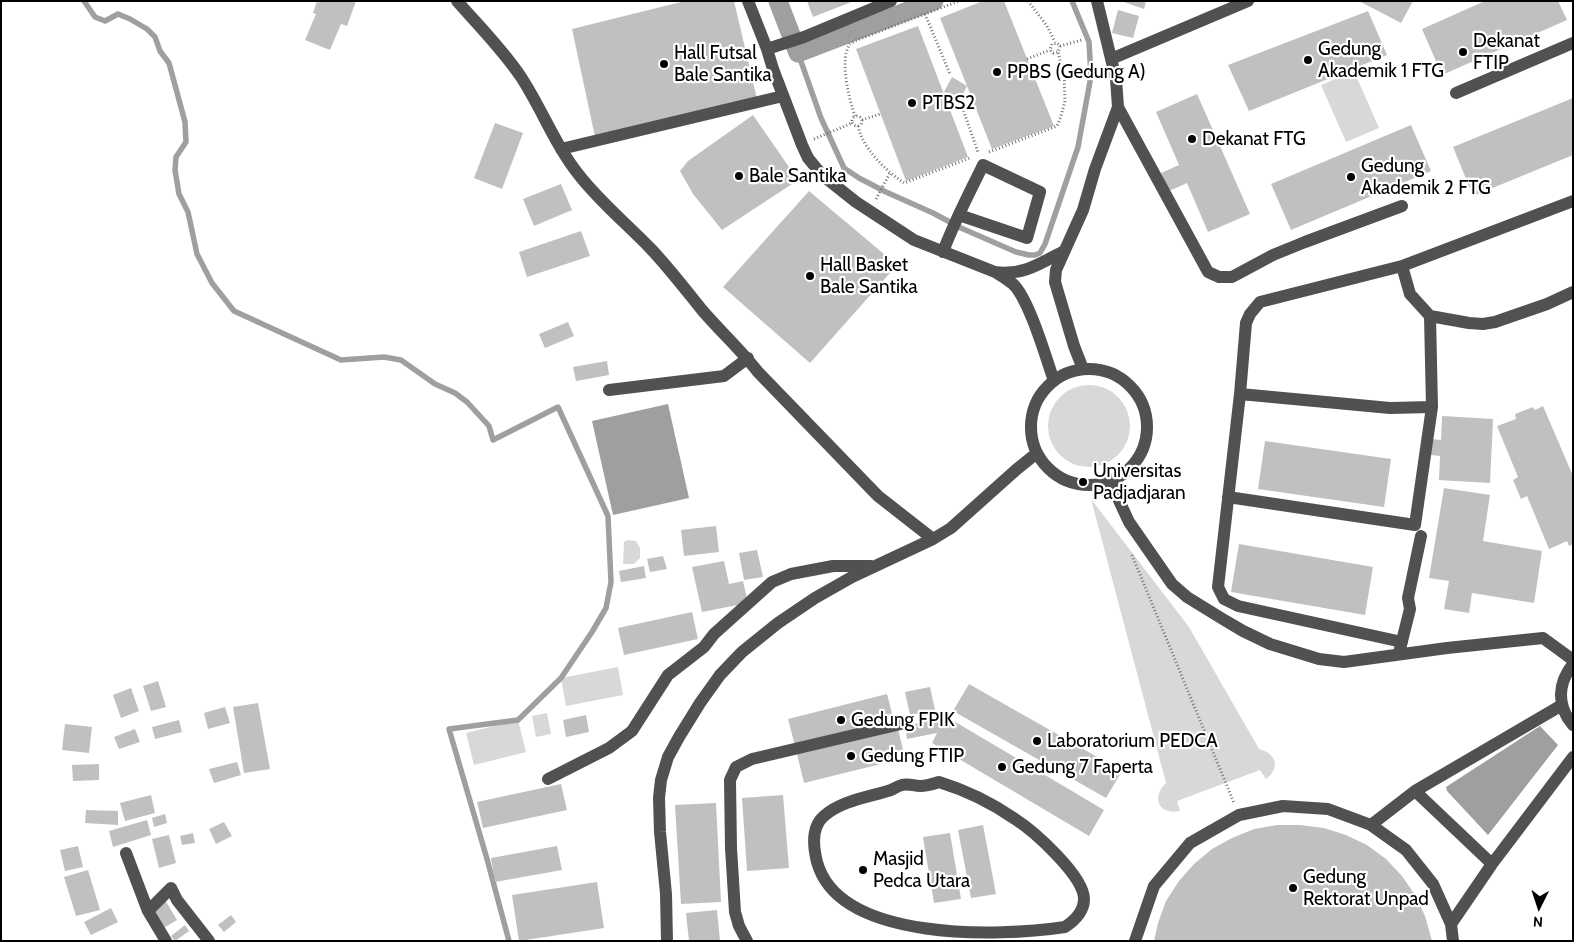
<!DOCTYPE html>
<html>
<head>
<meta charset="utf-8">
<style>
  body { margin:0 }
  #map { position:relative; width:1574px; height:942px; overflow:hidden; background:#fff; font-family:Cabin,sans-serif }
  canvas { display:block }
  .frame { position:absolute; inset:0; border:2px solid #000; pointer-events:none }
  .north { position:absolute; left:1514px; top:882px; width:50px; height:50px; -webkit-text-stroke:4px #fff; paint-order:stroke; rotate:184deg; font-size:14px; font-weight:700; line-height:20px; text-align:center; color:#000 }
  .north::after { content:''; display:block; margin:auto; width:18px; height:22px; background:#000; clip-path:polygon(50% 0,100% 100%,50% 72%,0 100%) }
</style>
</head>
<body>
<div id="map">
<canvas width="1574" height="942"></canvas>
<div class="frame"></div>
<div class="north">N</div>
</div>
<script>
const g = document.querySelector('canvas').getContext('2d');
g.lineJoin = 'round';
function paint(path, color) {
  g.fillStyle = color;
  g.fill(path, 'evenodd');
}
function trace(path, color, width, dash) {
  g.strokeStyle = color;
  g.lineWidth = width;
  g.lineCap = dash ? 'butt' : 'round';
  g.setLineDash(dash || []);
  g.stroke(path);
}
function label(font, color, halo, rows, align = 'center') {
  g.font = font + ' Cabin,sans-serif';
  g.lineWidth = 4.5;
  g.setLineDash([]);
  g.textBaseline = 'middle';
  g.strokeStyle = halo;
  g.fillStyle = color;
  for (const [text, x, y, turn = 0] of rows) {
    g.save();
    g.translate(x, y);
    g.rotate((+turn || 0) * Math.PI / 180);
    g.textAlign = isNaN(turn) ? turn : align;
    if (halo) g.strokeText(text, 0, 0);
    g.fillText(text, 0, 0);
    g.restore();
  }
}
const green = new Path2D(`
  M1354 71 1379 128 1346 142 1321 85Z
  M1048 426a41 41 0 1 1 82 0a41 41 0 1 1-82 0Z
  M1091 499 1189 627 1259 749C1276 753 1281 768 1266 779L1260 770 1177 801 1180 811C1158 815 1151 797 1166 783Z
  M627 540 636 541 640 548V558L634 564H623L624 542Z
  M618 667 623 695 566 706 561 678Z
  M547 713 551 734 536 737 532 716Z
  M518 720 526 752 474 765 466 733Z`);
const water = new Path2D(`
  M668 404 689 498 613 515 592 421Z
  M1540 726 1558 745 1488 835 1447 791 1446 787Z`);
const stream = new Path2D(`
  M84 1 95 17 105 21 118 14 130 19 147 29 155 37 160 51 169 63 185 122 186 142 176 157 175 170 179 194 188 212 197 254 212 283 234 311 341 360 384 357 401 360 435 384 455 393 467 402 489 426 493 440 558 407 608 516 611 582 606 608 592 632 561 678 518 720 449 729 487 859 509 941
  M798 53 821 118 844 168 859 178 886 192 933 213 961 228 1016 252 1029 255H1035L1040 253 1045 244 1078 147 1091 76 1089 42 1072 1`);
const canal = new Path2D(`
  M778 1 798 53 934 1`);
const building = new Path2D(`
  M317 1H356L347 26 341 24 330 50 305 40 316 14 313 13Z
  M685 1H734L757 99 595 137 572 29Z
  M807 1H854L813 17Z
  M983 1H1004L1054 126 992 149 940 18Z
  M1121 1H1146L1144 9Z
  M1359 1H1413L1401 23Z
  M1485 1H1558L1567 20 1442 75 1422 29Z
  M1118 10 1139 16 1133 38 1112 33Z
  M1368 11 1387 55 1249 111 1228 65Z
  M918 26 968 157 906 181 856 49Z
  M952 77 967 86 959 101 944 92Z
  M1197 94 1250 214 1208 232 1187 183 1169 191 1161 173 1179 165 1156 112Z
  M1573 98V155L1473 196 1453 147Z
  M753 115 798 180 722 230 693 194 680 171 688 161Z
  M495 123 523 133 502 189 474 178Z
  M1411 125 1431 171 1291 230 1271 184Z
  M561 184 572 210 534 226 523 199Z
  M809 191 897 265 810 363 723 287Z
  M581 231 590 256 527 277 519 252Z
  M568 322 574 336 545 348 539 334Z
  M607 361 609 375 576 381 573 367Z
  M1543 406 1573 476V544L1569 546 1567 541 1549 549 1527 496 1521 499 1513 480 1518 477 1497 426 1516 419 1515 414 1533 407 1535 410Z
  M1442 416 1493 419 1490 483 1439 480 1440 456 1431 455 1432 439 1441 440Z
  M1265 441 1391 459 1384 507 1258 489Z
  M1444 488 1490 495 1483 541 1542 551 1534 603 1472 593 1469 613 1444 609 1449 581 1429 578Z
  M716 526 719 552 684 556 681 530Z
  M1239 544 1373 567 1365 615 1231 592Z
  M757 550 763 577 744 580 739 553Z
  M663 556 667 569 650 572 647 559Z
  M724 561 729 584 743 581 748 603 702 612 692 567Z
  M644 566 646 578 621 582 619 571Z
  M692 612 698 639 624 655 618 628Z
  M158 681 166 707 151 711 143 686Z
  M969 684 1122 771 1106 798 953 711Z
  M930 687 935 710 910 715 905 692Z
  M131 688 139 711 121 718 113 695Z
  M887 694 894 721 795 746 788 719Z
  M258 703 270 769 244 773 233 707Z
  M225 707 230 723 208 729 204 713Z
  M586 715 589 732 566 737 563 720Z
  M947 717 1104 810 1089 836 932 743 937 733 907 739 905 726Z
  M179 720 182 732 155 739 152 727Z
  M65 724 92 727 89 753 62 750Z
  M135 729 140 742 119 749 114 737Z
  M898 729 905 758 804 783 797 754Z
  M237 762 241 775 214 783 209 769Z
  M99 764V780L73 781 72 765Z
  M561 784 567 810 483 828 477 802Z
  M151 795 155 813 125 821 120 803Z
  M783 795 789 868 747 871 742 798Z
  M716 803 721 902 681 904 675 805Z
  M86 810 118 811V825L85 823Z
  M165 814 167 823 154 827 152 818Z
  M147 820 151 835 113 847 109 831Z
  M224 822 232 836 216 844 209 829Z
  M983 825 996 894 971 898 958 830Z
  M1277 825H1300L1324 828 1346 835 1367 845 1386 859 1402 876 1415 895 1425 916 1432 941H1154L1158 923 1166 901 1179 881 1194 864 1212 849 1232 838 1254 829Z
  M193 833 195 843 182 845 180 836Z
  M950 833 961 899 934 903 923 837Z
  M169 835 176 863 159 868 152 839Z
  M78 846 83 867 65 871 60 850Z
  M557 846 562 870 495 882 491 858Z
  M88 870 100 910 76 916 64 877Z
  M597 882 604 928 519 941 512 895Z
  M165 900 177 920 162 929 149 910Z
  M111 908 118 922 91 935 84 922Z
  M717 910 720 941H689L686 913Z
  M231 915 236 922 224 932 218 925Z
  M185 925 189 931 175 941 171 936Z`);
const path = new Path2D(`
  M1028 1 1047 26 1055 42
  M925 14 950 74
  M1060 46 1082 40
  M1027 59 1050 50
  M960 101 978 152
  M852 121a5 5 0 1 1 10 0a5 5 0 1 1-10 0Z
  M855 116C849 100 839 59 850 44 851 43 855 41 857 40L959 1
  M862 120 880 114
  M858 126C863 149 885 170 904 183L970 158
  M814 139 852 123
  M989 152 1057 126 1061 116 1065 101 1064 77 1058 52 1060 46 1057 43 1052 44 1050 50 1053 53 1058 52
  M876 199 890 173
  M1132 555 1234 803`);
const minor = new Path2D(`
  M457 1C479 26 503 50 521 77 542 109 555 145 579 175 600 202 627 224 651 249 669 268 685 289 702 310 720 331 741 350 758 372L878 496 933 539
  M748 1 767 49 773 69 802 145 808 158 822 175 856 202 914 240 995 272C1023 276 1041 263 1064 251
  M767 49 804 37 891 1
  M1111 59 1248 1
  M1456 93 1573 43
  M1118 107 1208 272 1219 277H1232L1273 255 1305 242 1402 206
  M561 149 783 96
  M943 252C954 222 969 194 983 165L1040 192 1027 238 959 215
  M1402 266 1410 294 1430 316 1469 323 1483 324 1495 322 1547 304 1573 292
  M997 273C1002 276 1008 280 1013 284 1029 299 1046 358 1054 381
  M1031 427a58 58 0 1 1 116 0a58 58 0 1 1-116 0Z
  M1083 369 1074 346 1055 282 1056 270 1083 210 1095 169 1118 107 1116 79 1097 1
  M609 390 724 376 748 358
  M1240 394 1390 408 1432 407 1430 316
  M1110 481 1129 522 1172 584 1187 597 1221 618 1243 631 1270 644 1319 659 1344 662 1447 648 1543 638 1573 660
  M1228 497 1415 525 1432 407
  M1402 642 1238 606 1224 599 1218 587 1240 394 1246 323 1250 314 1260 302 1402 266 1573 201
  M1400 649 1410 609 1408 598 1421 536
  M1573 664C1558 683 1556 705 1573 725
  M548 779 609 748 632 731 668 675 704 647 714 634 772 582 791 574 833 566H871
  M939 782C965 790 992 803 1015 819 1034 831 1084 876 1084 899 1084 911 1074 921 1065 927 999 937 839 942 817 862 813 846 811 827 824 816 842 800 870 797 891 790 895 788 898 786 902 785 908 783 914 786 920 786 926 786 933 784 939 782Z
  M1415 791 1492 864
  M1371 825 1415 791 1562 705
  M126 853 148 911 166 941
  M148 911 171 888 177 900 209 941
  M1451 924 1492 864 1573 757
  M667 941 666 894 660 832 659 798 661 780 668 757 679 737 700 703 720 675 742 652 778 623 815 598 852 577 933 539 951 528 1017 469 1037 453
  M747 941 739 926 735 912 731 848 730 780 736 767 752 759 905 723
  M1135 941 1154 886 1190 843 1239 815 1283 806 1328 809 1371 825 1406 850 1433 884 1451 924 1453 941`);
const markers = [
  [1463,52,5,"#000"],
  [1308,60,5,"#000"],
  [664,64,5,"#000"],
  [997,72,5,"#000"],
  [912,103,5,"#000"],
  [1192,139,5,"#000"],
  [739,176,5,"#000"],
  [1351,177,5,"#000"],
  [810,276,5,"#000"],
  [1083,482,5,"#000"],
  [841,720,5,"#000"],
  [1037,741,5,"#000"],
  [851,756,5,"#000"],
  [1002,767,5,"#000"],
  [863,870,5,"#000"],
  [1293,888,5,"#000"]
];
const poiNames = [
  ["Dekanat",1473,41],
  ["FTIP",1473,63],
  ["Gedung",1318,49],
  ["Akademik 1 FTG",1318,71],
  ["Hall Futsal",674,53],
  ["Bale Santika",674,75],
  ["PPBS (Gedung A)",1007,72],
  ["PTBS2",922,103],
  ["Dekanat FTG",1202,139],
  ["Gedung",1361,166],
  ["Akademik 2 FTG",1361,188],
  ["Bale Santika",749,176],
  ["Hall Basket",820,265],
  ["Bale Santika",820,287],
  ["Universitas",1093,471],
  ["Padjadjaran",1093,493],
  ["Gedung FPIK",851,720],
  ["Laboratorium PEDCA",1047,741],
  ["Gedung FTIP",861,756],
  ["Gedung 7 Faperta",1012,767],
  ["Masjid",873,859],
  ["Pedca Utara",873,881],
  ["Gedung",1303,877],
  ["Rektorat Unpad",1303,899]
];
paint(green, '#d8d8d8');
paint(water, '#9f9f9f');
trace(stream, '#9f9f9f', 5.5);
trace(canal, '#9f9f9f', 19);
paint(building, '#c0c0c0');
trace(path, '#737373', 3, [1, 2.5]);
trace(minor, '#515151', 12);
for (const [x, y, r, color] of markers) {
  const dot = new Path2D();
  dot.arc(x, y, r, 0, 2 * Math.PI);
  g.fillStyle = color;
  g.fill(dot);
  trace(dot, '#fff', 2);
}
label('19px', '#000', '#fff', poiNames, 'left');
</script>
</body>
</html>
